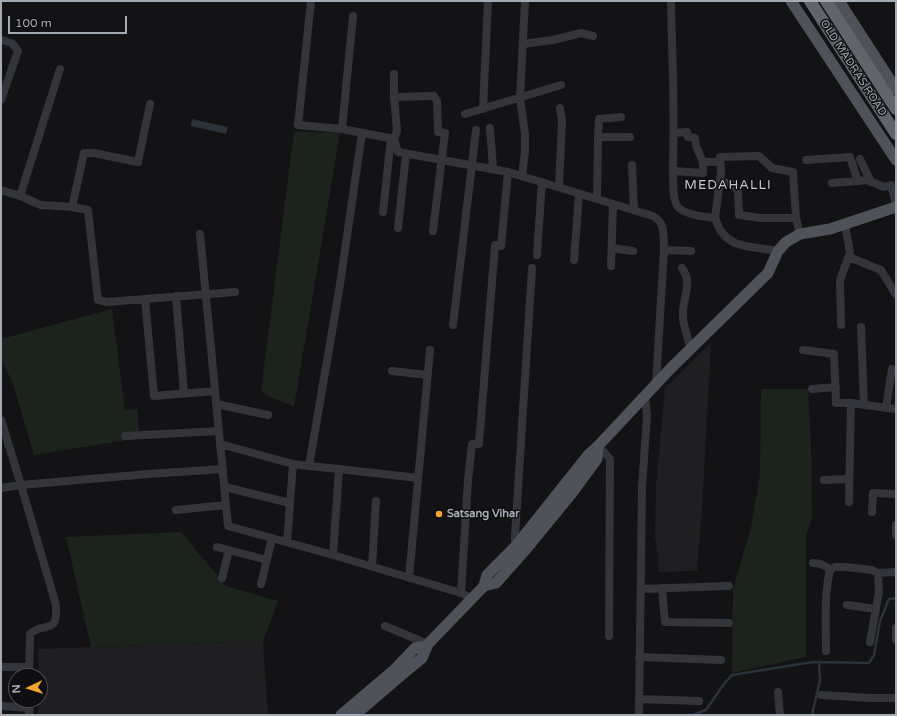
<!DOCTYPE html>
<html>
<head>
<meta charset="utf-8">
<style>
  body { margin:0 }
  #map { position:relative; width:897px; height:716px; overflow:hidden; background:#131315; font-family:"Varela Round",sans-serif }
  canvas { display:block }
  .frame { position:absolute; inset:0; border:2px solid #a5abb5; pointer-events:none }
  .north { position:absolute; left:8px; top:668px; width:40px; height:40px; box-sizing:border-box; background:#0e0e10; border:1px solid #4a4d52; border-radius:50%; rotate:266deg; font-size:11px; font-weight:700; line-height:16px; text-align:center; color:#a5abb5 }
  .north::after { content:''; display:block; margin:auto; width:14px; height:18px; background:#f2a62e; clip-path:polygon(50% 0,100% 100%,50% 72%,0 100%) }
  .scale { position:absolute; left:8px; top:16px; width:119px; height:18px; box-sizing:border-box; border:2px solid #a5abb5; border-top:0; padding-left:5px; font-size:12px; line-height:14px; white-space:nowrap; color:#a5abb5; -webkit-text-stroke:3px #0e0e10; paint-order:stroke }
</style>
</head>
<body>
<div id="map">
<canvas width="897" height="716"></canvas>
<div class="frame"></div>
<div class="north">N</div>
<div class="scale">100 m</div>
</div>
<script>
const g = document.querySelector('canvas').getContext('2d');
g.lineJoin = 'round';
function paint(path, color) {
  g.fillStyle = color;
  g.fill(path, 'evenodd');
}
function trace(path, color, width, dash) {
  g.strokeStyle = color;
  g.lineWidth = width;
  g.lineCap = dash ? 'butt' : 'round';
  g.setLineDash(dash || []);
  g.stroke(path);
}
function label(font, color, halo, rows, align = 'center') {
  g.font = font + ' "Varela Round",sans-serif';
  g.lineWidth = 3;
  g.setLineDash([]);
  g.textBaseline = 'middle';
  g.strokeStyle = halo;
  g.fillStyle = color;
  for (const [text, x, y, turn = 0] of rows) {
    g.save();
    g.translate(x, y);
    g.rotate((+turn || 0) * Math.PI / 180);
    g.textAlign = isNaN(turn) ? turn : align;
    if (halo) g.strokeText(text, 0, 0);
    g.fillText(text, 0, 0);
    g.restore();
  }
}
const built = new Path2D(`
  M711 343 702 509 697 571 659 572 658 552 657 551 656 541 655 540 656 486 665 388Z
  M263 641 268 715H38V700H40L38 649Z`);
const green = new Path2D(`
  M294 131 340 133 294 406 272 398 261 391Z
  M112 309 125 410 137 409 140 438 34 455 12 381 1 359V339Z
  M761 389H808L811 443 812 518 806 535V657L732 673 733 590 751 527 760 474Z
  M181 532 226 586 278 601 263 641 91 647 66 537Z`);
const water = new Path2D(`
  M192 119 228 127 226 134 191 126Z`);
const stream = new Path2D(`
  M693 715 706 710 724 684 732 675 813 662 869 663 874 655 880 621 889 599 896 598
  M812 715 820 680 819 662`);
const minor = new Path2D(`
  M311 1 298 125 342 129 394 139
  M671 1C672 55 675 108 673 162 673 172 672 200 678 207 684 214 705 217 715 218
  M1 40 12 43 18 51 1 100
  M523 44 553 40 581 33 593 36
  M394 74V97L397 131 394 139 398 152 508 172 653 216C666 223 663 236 664 250L656 384
  M394 97 434 96 437 101 438 132 445 133 433 231
  M150 104 138 162 94 153H84L72 207 88 210 98 300 107 302 235 292
  M483 109 488 1
  M465 114 561 85
  M490 128 493 168
  M342 129 353 16
  M674 133 687 132 688 137 695 138 696 146 703 162
  M598 137 599 119 621 117
  M860 159 871 182
  M806 160 850 157 858 181 867 180 884 187 891 185 896 204
  M632 165 634 210
  M673 171 703 173V162H720
  M522 176 525 151V134L520 98 525 1
  M719 182 731 183 733 187 738 189 739 215 761 218H796
  M832 183 858 181
  M559 187 562 121 560 108
  M1 190 20 196 41 205 72 207
  M20 196 60 69
  M597 199 598 137H630
  M383 212 391 138
  M398 228 406 155
  M200 234 228 526 333 555 461 593 473 599
  M612 248 633 251
  M664 250 691 251
  M778 251 745 246 735 243 727 238 720 230 715 218 721 172 720 157 759 156 772 168 793 172 796 218 800 234
  M537 255 542 182
  M849 257 881 270 896 295
  M574 260 579 194
  M611 266 613 204
  M682 268C694 284 681 300 683 318 684 328 688 339 691 349
  M176 296 184 393
  M145 299 154 396 215 391
  M453 325 476 130
  M841 325 840 280 850 253 845 225
  M861 327 864 405
  M803 350 834 354 836 403H851L896 409
  M392 371 428 375
  M812 389 836 387
  M216 404 268 415
  M886 408 892 369
  M1 420 21 485 56 605C58 637 45 620 30 634L29 676
  M125 436 219 431
  M220 444 293 464 309 466
  M598 446 610 459 609 636
  M339 469 418 478
  M824 480 849 479
  M225 487 290 503
  M1 488 21 485 148 474 223 469
  M849 502 851 403
  M176 510 226 505
  M872 512 873 493 896 494
  M896 525V535
  M287 542 293 464
  M217 547 267 560
  M516 548 515 547V536L532 268
  M333 555 339 469 309 466 339 291 362 133
  M813 563C819 563 825 565 830 570
  M372 566 376 501
  M830 570 835 567H846L872 570 878 573 896 572
  M222 578 229 550
  M409 578 430 350
  M261 584 272 538
  M662 588 665 622 729 623
  M641 589 729 586
  M461 593 468 480 472 444H479L495 245 501 246 508 172
  M847 605 876 609
  M385 626 428 644
  M896 628V640
  M870 642 879 592 878 573
  M826 651C826 624 824 595 830 570
  M639 657 721 660
  M1 667H29
  M778 692 780 715
  M821 695 872 698H896
  M639 699 699 701
  M1 706 29 708
  M29 715 30 700
  M639 715 642 488 647 416 645 395`);
const major = new Path2D(`
  M791 1 896 160
  M839 1 896 89
  M484 586 496 583 527 548 572 493 597 459 598 446
  M341 715 394 670 415 648 426 646
  M355 715 399 677 422 658 428 644 484 586 487 575 515 547 589 454 598 446 671 368 768 273 778 251 786 242 800 234 830 229 896 207`);
const highway = new Path2D(`
  M810 1 896 134
  M826 1 896 109`);
const markers = [
  [439,514,4,"#f2a62e"]
];
const streetNames = [
  ["OLD MADRAS ROAD",853,68,57]
];
const poiNames = [
  ["Satsang Vihar",447,514]
];
const quarterNames = [
  ["MEDAHALLI",728,186]
];
paint(built, '#1f1f22');
paint(green, '#1b231c');
paint(water, '#293339');
trace(stream, '#293339', 2.5);
trace(minor, '#34353a', 8);
trace(major, '#505259', 11);
trace(highway, '#60646b', 12);
for (const [x, y, r, color] of markers) {
  const dot = new Path2D();
  dot.arc(x, y, r, 0, 2 * Math.PI);
  g.fillStyle = color;
  g.fill(dot);
  trace(dot, '#0e0e10', 1.5);
}
label('11px', '#a5abb5', '#0e0e10', streetNames);
label('bold 11px', '#a5abb5', '#0e0e10', poiNames, 'left');
g.letterSpacing = '1px';
label('13px', '#c6c9d1', '#0e0e10', quarterNames);
g.letterSpacing = '0px';
</script>
</body>
</html>
